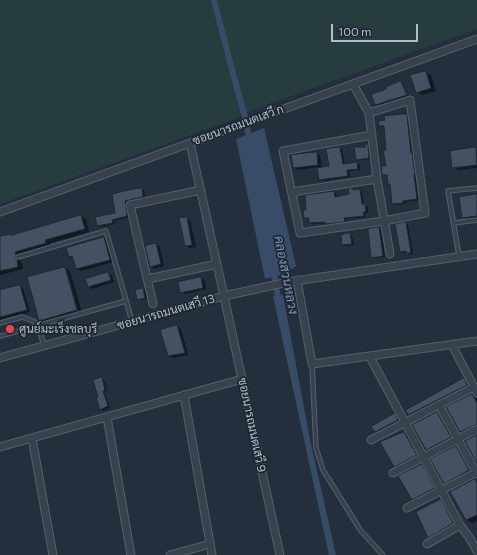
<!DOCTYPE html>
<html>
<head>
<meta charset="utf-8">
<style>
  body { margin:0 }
  #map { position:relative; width:477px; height:555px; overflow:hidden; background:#242f3e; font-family:Commissioner,sans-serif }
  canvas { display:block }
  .scale { position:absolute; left:331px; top:24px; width:87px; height:18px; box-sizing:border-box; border:2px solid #b4bcc9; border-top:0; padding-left:5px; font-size:12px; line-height:14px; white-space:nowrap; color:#b4bcc9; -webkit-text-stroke:3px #1d2633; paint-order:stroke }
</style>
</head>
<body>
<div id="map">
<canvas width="477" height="555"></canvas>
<div class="scale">100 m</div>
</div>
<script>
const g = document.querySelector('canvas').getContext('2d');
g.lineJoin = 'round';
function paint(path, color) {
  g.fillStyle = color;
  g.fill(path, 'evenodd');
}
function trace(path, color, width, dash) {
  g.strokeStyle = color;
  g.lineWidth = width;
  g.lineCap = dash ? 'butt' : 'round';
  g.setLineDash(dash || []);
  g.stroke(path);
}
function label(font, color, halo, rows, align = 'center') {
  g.font = font + ' Commissioner,Sarabun,sans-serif';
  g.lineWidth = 3.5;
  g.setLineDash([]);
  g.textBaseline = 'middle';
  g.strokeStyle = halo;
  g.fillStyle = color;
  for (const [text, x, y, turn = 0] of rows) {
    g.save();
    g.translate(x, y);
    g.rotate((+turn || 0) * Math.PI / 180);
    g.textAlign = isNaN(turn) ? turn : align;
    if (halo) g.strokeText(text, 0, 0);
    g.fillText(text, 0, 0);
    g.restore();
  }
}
const green = new Path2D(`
  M0 0H477V29L242 114 235 119 0 204Z`);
const water = new Path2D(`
  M264 128 296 266 285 274 265 279 236 139Z
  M283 295 310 440 336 555H329L273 296Z`);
const shadow = new Path2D(`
  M425 72 431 75 436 91 422 95 416 92Z
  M401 82 403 83 408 97 378 106 376 105 373 95 385 91Z
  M406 115 409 117 410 128H411L413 154 414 155 419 200 405 202V204L395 205 393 204 391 185 389 184 388 176H386L383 174 387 167 388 150 385 127H382L380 126Z
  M367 145 370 146 372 159 359 160 357 159Z
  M340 148 342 149 345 165 357 163 360 165V170L349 171 350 177 322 181 320 179 318 167 298 170 294 168 316 153 320 155 322 168 330 167Z
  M475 148 477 149V168L459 170 453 167Z
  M142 189 144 190 145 198 127 202 129 217 114 221 115 224 101 227 98 226 116 214 129 191Z
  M353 189 362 192 364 205 368 207V213H365L366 217 346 219 347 223 329 225 326 223 313 224 310 223V219H307L305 217 308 211 333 192 336 193 337 197 350 195Z
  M477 195V219L468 220 463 217Z
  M81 216 86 219 89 232 50 243V246L20 255V261L22 264 23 269 0 275V237L12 236Z
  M186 218 190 220 196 247 190 248 186 246Z
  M406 223 408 225 413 254H409L407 252 403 253 401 251Z
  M379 228 381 230 385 257 374 258 372 257Z
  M350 234 352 236 354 245 346 246 343 245Z
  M104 238 108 241 114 262 81 271 77 269 74 260 70 257Z
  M156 244 160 247 164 266 154 269 150 266Z
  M65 268 70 271 82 313 79 314 67 271H65L77 314 46 323 40 320Z
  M108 273 112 276 114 282 92 289 88 286Z
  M201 278 205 281 206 289 185 294 181 292Z
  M19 286 23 288 30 312 0 320V291Z
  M142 289 145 290 147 299 141 300 138 299Z
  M177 326 181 329 188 355 173 358 169 356Z
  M102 379 104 380 107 391 104 392 110 408 103 411 101 409 99 397Z
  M464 379 469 383 472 388 415 418 409 414Z
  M472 395 477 398V429L466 435 461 432Z
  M437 413 443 416 456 440 433 452 427 449Z
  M395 415 399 417 402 423 379 434 375 432Z
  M404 433 410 436 422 458 400 469 395 466Z
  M456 447 461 450 474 474 450 486 444 483Z
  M421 465 427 468 440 491 418 503 412 499Z
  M475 480 477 481V521L473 523 467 520 451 492Z
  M441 501 446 504 458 526 434 540 429 537Z`);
const canal = new Path2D(`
  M214 0 231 66 245 117 250 141
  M273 269 279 303`);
const building = new Path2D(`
  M426 71 431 88 416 93 410 75Z
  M401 81 407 95 375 105 371 94 384 90 387 88 386 87Z
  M407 114 408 126 409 134 411 153H412L415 175H414L417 199 403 201V203L392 204 390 184H388L387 175H382L381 166H386L383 150H386L384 126H379L378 121 385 120 384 116Z
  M365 144H368L369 158 356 160 354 147H365Z
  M340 147 343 164 357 162 358 169 347 170 348 176 319 180 317 168 329 166 326 149Z
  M476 147 477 165 452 168 450 151Z
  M317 152 318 165 293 168 291 155Z
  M142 188 143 197 125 201 127 216 112 220 113 223 97 226 95 217 115 213 112 194 129 190Z
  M348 188H353V190L360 189 362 204H365L366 212H363L364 216 344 218 345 222 326 224 325 222 309 223V218H304L303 210H306L305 195 334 191 335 197 349 194Z
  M477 194V216L462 218 459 197Z
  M81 215 85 229 45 240 46 243 15 252 16 255 15 258 17 260 18 267 0 271V236L11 234V235Z
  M187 217 192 245 185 246 179 218Z
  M406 222 411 253H406V251L400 252 395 224Z
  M379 227 383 256 371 258 368 229Z
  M350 233 352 244 342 245 341 235Z
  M104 237 110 260 76 269 72 256 69 257 66 248Z
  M156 243 161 264 150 267 145 246Z
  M65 267 77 310 39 321 27 277Z
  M108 272 111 280 88 287 85 279Z
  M201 277 203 288 180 293 178 282Z
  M20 285 27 310 0 317V290Z
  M143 288 145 298 137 300 135 290Z
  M177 325 185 353 168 356 160 330Z
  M102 377 105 390 103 391 108 406 100 410 96 397H98L93 380Z
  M464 378 467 385 408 415 406 410Z
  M472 394 477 403V424L460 432 446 407Z
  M437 412 451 437 426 450 412 425Z
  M395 413 398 420 375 432 371 427Z
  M404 432 417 455 394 467 380 442Z
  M477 435V464L465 441Z
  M456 446 469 470 444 484 430 459Z
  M422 464 435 488 412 500 398 476Z
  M475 479 477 483V515L466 520 450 492Z
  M441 499 453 523 428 538 416 512Z`);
const lane = new Path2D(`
  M453 223 477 220
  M459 256 448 191 477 188
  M18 257 106 231 132 321
  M0 323 22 317 33 321 38 325 44 346
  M0 336 126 301
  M312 364 316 448 323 470 361 531 383 555`);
const street = new Path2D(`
  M353 84 369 113 377 179 390 254
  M369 113 410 100 425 213 384 221 300 233 283 151 372 135
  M190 143 224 296 280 555
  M292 192 377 179
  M0 212 477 39
  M148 279 217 264
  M297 280 312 364 477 341
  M153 304 130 205 201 190
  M452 345 477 393
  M370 357 460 525 469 537 477 551
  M0 358 224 296 288 282 477 254
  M184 395 212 555
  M439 405 477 474
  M107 417 131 555
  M32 438 53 555
  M371 440 474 387
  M0 447 242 379
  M393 473 477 429
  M407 508 477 472
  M427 544 460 525
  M170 555 210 544`);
const markers = [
  [10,329,5,"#e0444e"]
];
const streetNames = [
  ["ซอยนารถมนตเสวี ก",238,125,-20],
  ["ซอยนารถมนตเสวี 13",166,312,-16],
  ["ซอยนารถมนตเสวี 9",252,425,78]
];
const poiNames = [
  ["ศูนย์มะเร็งชลบุรี",19,329]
];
const waterNames = [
  ["คลองสวนหลวง",286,275,79]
];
paint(green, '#263c3f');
paint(water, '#394c67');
paint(shadow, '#0007');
trace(canal, '#394c67', 6);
paint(building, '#455162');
trace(building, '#1f2835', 1);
trace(lane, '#565f6c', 5.5);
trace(street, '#565f6c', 9);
trace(lane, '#38414e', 3.5);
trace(street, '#38414e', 7);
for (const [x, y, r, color] of markers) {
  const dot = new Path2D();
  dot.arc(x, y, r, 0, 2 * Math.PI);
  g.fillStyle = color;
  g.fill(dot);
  trace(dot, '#1d2633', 1.5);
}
label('12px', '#b4bcc9', '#1d2633', streetNames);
label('12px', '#b4bcc9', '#1d2633', poiNames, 'left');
label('italic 13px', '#7c92b1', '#1d2633', waterNames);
</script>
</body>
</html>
